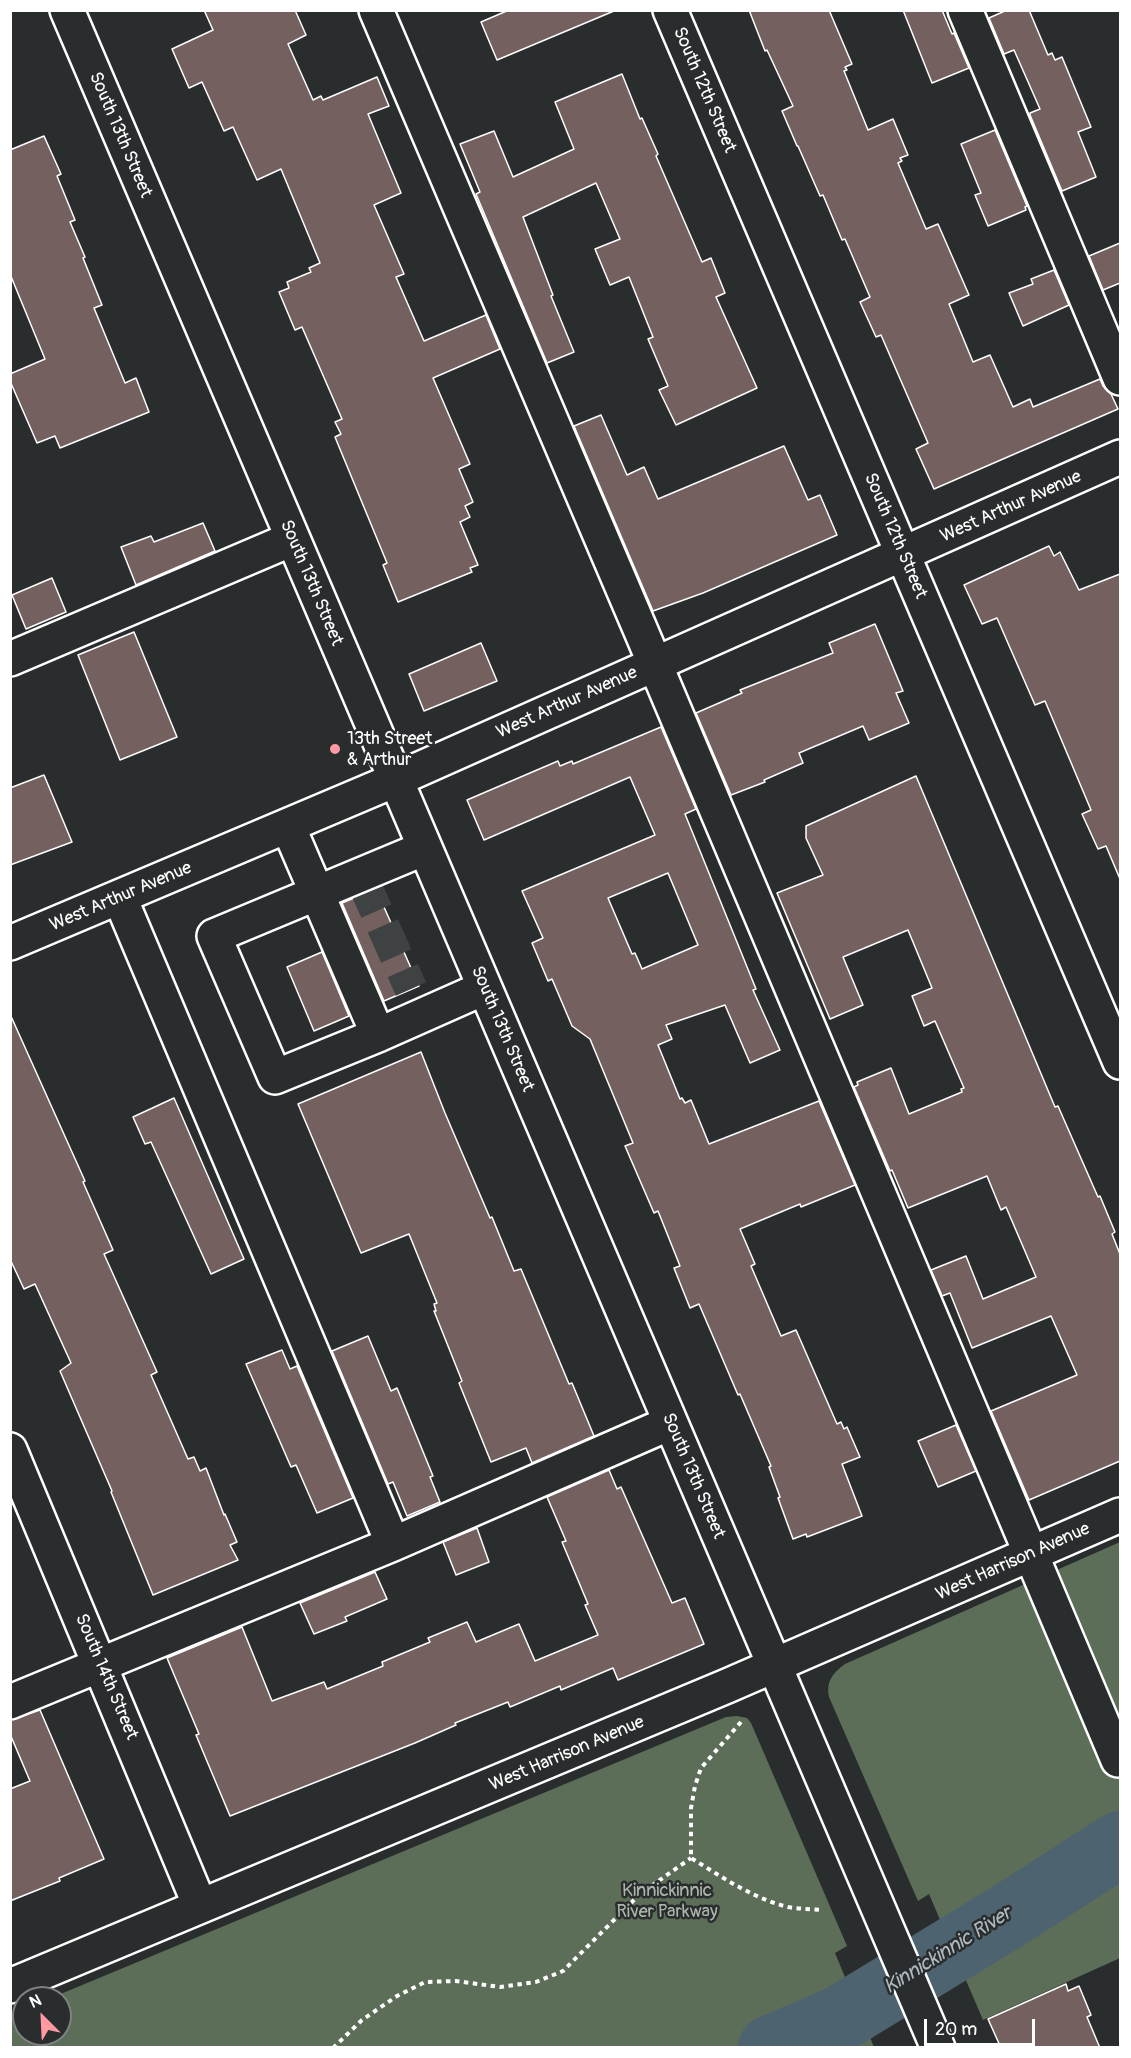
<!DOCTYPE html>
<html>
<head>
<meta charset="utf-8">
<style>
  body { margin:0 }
  #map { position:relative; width:1131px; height:2058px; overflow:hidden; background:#2a2d2e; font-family:Pangolin,sans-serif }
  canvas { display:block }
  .frame { position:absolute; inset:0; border:12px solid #fff; pointer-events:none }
  .north { position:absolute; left:12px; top:1986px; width:60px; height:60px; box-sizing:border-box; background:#2a2d2e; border:2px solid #7f8182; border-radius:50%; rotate:336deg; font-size:16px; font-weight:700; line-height:24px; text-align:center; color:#fff }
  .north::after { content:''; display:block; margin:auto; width:21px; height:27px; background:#ff9aa2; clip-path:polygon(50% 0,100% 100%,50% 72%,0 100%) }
  .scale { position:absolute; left:924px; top:2019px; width:111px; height:27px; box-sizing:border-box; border:3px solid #fff; border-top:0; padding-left:8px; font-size:18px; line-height:21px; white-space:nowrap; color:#fff; -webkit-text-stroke:4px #2a2d2e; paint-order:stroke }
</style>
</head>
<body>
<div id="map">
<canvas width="1131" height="2058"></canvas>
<div class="frame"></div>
<div class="north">N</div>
<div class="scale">20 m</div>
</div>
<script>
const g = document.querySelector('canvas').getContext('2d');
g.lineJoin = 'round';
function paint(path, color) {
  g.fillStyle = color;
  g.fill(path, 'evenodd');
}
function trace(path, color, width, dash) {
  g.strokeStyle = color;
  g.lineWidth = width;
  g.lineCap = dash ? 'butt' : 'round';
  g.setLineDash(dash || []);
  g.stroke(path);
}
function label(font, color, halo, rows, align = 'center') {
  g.font = font + ' Pangolin,sans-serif';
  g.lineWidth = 5;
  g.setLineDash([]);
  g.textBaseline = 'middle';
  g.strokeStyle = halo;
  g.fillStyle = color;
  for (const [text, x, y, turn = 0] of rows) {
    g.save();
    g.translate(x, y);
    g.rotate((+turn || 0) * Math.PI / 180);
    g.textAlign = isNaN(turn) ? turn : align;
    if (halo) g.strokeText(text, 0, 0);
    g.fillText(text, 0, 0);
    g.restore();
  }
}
const green = new Path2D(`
  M1120 1542V1958L983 2020 929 1894 918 1901 829 1697C826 1681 833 1673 845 1664Z
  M737 1716 747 1718 751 1723 847 1946 835 1953 874 2047H11V2015L24 2010V2034H60V1998H51L726 1717Z`);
const river = new Path2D(`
  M771 2048 841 2018 1008 1916 1120 1844`);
const building = new Path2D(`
  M204 10H295L306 35 288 44 313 100 321 96 323 100 377 77 389 106 368 114 401 193 374 205 404 274 396 277 424 341 486 315 500 349 433 378 470 464 459 469 473 502 465 506 470 517 460 522 478 565 470 568 472 572 398 602 383 565 387 563 335 437 341 434 335 422 342 419 302 327 295 330 279 292 289 288 287 282 311 272 309 268 320 263 281 169 257 180 233 127 224 131 202 82 189 88 172 49 213 30Z
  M509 10H614V11L497 60 481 22Z
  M749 10H829L852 64 845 67 847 70 844 71 868 130 893 119 908 155 900 158 902 161 898 163 926 229 938 224 969 295 949 304 973 362 990 355 1013 407 1030 399 1033 407 1100 379 1103 386 1111 394 1118 409 934 489 916 449 928 443 881 335 876 337 860 302 870 297 845 239 842 240 823 195 820 196 798 146H797L782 111 793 106 767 50 765 51Z
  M903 10H942L952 34 954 33 969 68 932 83Z
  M1007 10H1029L1048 55 1052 53 1055 60 1062 57 1091 127 1078 132 1096 177 1062 191 1030 115V113L1040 109 1014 50 1004 54 989 18Z
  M622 74 640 119 642 118 658 154 656 156 702 262 711 258 725 293 716 297 757 388 676 425 659 390 668 386 648 339 653 337 629 277 610 285 595 249 620 239 596 183 523 217 553 295 551 296 574 352 547 363 476 194 480 192 460 144 494 131 513 177 574 149 555 102Z
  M995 130 1027 206 1025 207 1026 210 988 226 975 195 981 193 961 144Z
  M44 136 61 174 57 176 75 220 70 222 85 257 83 258 102 305 94 308 125 383 136 378 149 412 60 448 55 436 37 443 10 381V374L45 359 10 274V150Z
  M1120 243V283L1103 290 1089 256Z
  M1054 270 1069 305 1023 326 1009 293 1033 284 1031 279Z
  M601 415 627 475 644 467 658 499 784 446 808 500 820 495 837 535 703 593 653 611 574 426Z
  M203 523 215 551 136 585 121 547 151 536 154 542Z
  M1049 546 1054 556 1060 552 1079 590 1120 574V879L1106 846 1098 849 1082 814 1091 810 1045 701 1035 705 997 618 982 624 964 585Z
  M52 578 66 612 26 629 12 595Z
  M875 624 903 691 896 693 909 723 869 740 863 726 799 753 803 763 764 780 765 782 731 795 696 713 742 693 740 690 833 653 829 643Z
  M134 632 177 737 120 760 78 655Z
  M481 643 497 681 424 711 409 674Z
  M661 727 696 809 685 814 756 989 753 990 780 1050 750 1063 725 1005 666 1025 672 1039 658 1045 680 1099 682 1098 685 1103 691 1100 709 1144 819 1101 855 1185 801 1207 800 1204 740 1229 755 1264 751 1266 781 1336 796 1330 837 1424 841 1422 844 1429 847 1427 860 1457 842 1464 862 1516 807 1537 806 1534 793 1539 778 1498 780 1497 769 1467 771 1466 740 1394 738 1395 699 1304 690 1308 674 1268 680 1266 658 1211 654 1213 625 1146 633 1143 590 1039 572 1026 552 979 548 981 532 943 543 938 522 891 655 835 630 777 484 840 467 800 558 761 560 766 572 761 573 764ZM668 873 698 945 642 969 635 953 632 954 608 898Z
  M44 775 72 842 10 865V788Z
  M916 776 1055 1107 1058 1106 1098 1197 1100 1196 1115 1232 1112 1234 1120 1254V1461L1029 1500 991 1411 1077 1375 1051 1316 972 1348 950 1293 942 1296 931 1270 966 1256 983 1299 1036 1277 1006 1207 1001 1210 987 1176 908 1208 892 1170 890 1171 854 1087 858 1085 857 1082 891 1068 909 1114 962 1092 961 1089 964 1088 935 1021 924 1026 912 996 932 988 908 930 843 957 863 1005 830 1019 777 893 823 875 806 838V826Z
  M376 889 419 986 384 1001 342 903Z
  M322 952 349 1016 314 1031 287 967Z
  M10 1014 85 1181 83 1182 113 1250 104 1254 157 1372 151 1375 188 1459 194 1457 200 1471 206 1468 224 1515 225 1514 237 1542 230 1545 238 1560 153 1595 111 1492 112 1491 60 1371 71 1363 35 1284 24 1289 10 1259Z
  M421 1052 445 1113 490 1218 492 1217 514 1271 521 1269 569 1384 572 1383 594 1436 532 1463 526 1448 491 1462 459 1383 462 1381 434 1311H436L434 1304 437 1303 409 1234 361 1253 298 1104Z
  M174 1098 244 1259 211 1274 151 1142 145 1144 133 1117Z
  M368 1336 391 1391 397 1388 433 1476 430 1477 440 1502 407 1516 393 1482 388 1484 332 1351Z
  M282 1350 290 1369 297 1366 353 1498 317 1513 296 1465 291 1467 246 1364Z
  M956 1425 976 1471 938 1487 918 1441Z
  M609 1470 617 1489 621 1487 672 1603 685 1598 704 1644 618 1680 613 1668 561 1690 560 1686 510 1707 508 1702 455 1723 456 1725 415 1743 230 1816 196 1735 199 1734 167 1658 242 1627 272 1701 324 1682 327 1689 383 1666 382 1662 430 1642 428 1638 467 1622 476 1642 519 1624 535 1661 598 1635 585 1605 588 1604 562 1542 566 1541 547 1497Z
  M477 1528 489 1562 456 1575 443 1542Z
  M375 1572 387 1599 345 1617 347 1621 314 1634 300 1603Z
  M40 1710 104 1859 59 1878 60 1881 10 1901V1789L30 1781 10 1734V1720Z
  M1066 1984 1068 1991 1079 1986 1091 2015 1087 2017 1100 2048H1001L988 2019Z`);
const minorTunnel = new Path2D(`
  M363 881 411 989`);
const path = new Path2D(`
  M741 1722 701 1768 695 1786 691 1808V1858C722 1877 752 1898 788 1907 799 1909 810 1909 821 1910
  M333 2048 362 2020 397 1996 425 1982 456 1981 500 1987 536 1982 563 1971 640 1894 691 1858`);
const minor = new Path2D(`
  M67 10 938 2048
  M376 10 641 631 1118 1760
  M670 10 1120 1062
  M965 10 1120 378
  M10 659 292 539
  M288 826 378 1035 275 1077 214 936 425 848
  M120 898 393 1544
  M10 943 395 780 1120 457
  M378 1035 484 988
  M10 1450 200 1906
  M10 1702 393 1544 670 1423
  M10 1986 727 1686 1120 1515`);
const markers = [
  [335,749,6,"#ff9aa2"]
];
const streetNames = [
  ["South 12th Street",704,90,67],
  ["South 13th Street",120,135,67],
  ["West Arthur Avenue",1011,507,-24],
  ["South 12th Street",895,536,67],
  ["South 13th Street",311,583,67],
  ["West Arthur Avenue",567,703,-24],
  ["West Arthur Avenue",121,897,-23],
  ["South 13th Street",502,1029,67],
  ["South 13th Street",693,1476,67],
  ["West Harrison Avenue",1013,1562,-24],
  ["South 14th Street",106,1677,67],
  ["West Harrison Avenue",567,1754,-23]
];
const poiNames = [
  ["13th Street",347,739],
  ["& Arthur",347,760]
];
const parkNames = [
  ["Kinnickinnic",667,1891],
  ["River Parkway",667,1912]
];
const waterNames = [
  ["Kinnickinnic River",948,1951,-32]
];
paint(green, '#5d6e58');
trace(river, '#4d6370', 66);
paint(building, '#73605f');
trace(building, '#fff', 1.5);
trace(minorTunnel, '#3f4243', 33, [33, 16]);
trace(minor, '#fff', 38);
trace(path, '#fff', 4, [4.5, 4.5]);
trace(minor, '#2a2d2e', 33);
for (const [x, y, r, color] of markers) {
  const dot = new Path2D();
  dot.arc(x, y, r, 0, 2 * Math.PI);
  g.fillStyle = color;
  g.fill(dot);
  trace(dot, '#2a2d2e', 2);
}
label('18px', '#fff', '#2a2d2e', streetNames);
label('18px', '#fff', '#2a2d2e', poiNames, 'left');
label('18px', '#aeb6ac', '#2a2d2e', parkNames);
label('italic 20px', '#afb9bf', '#2a2d2e', waterNames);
</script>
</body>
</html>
